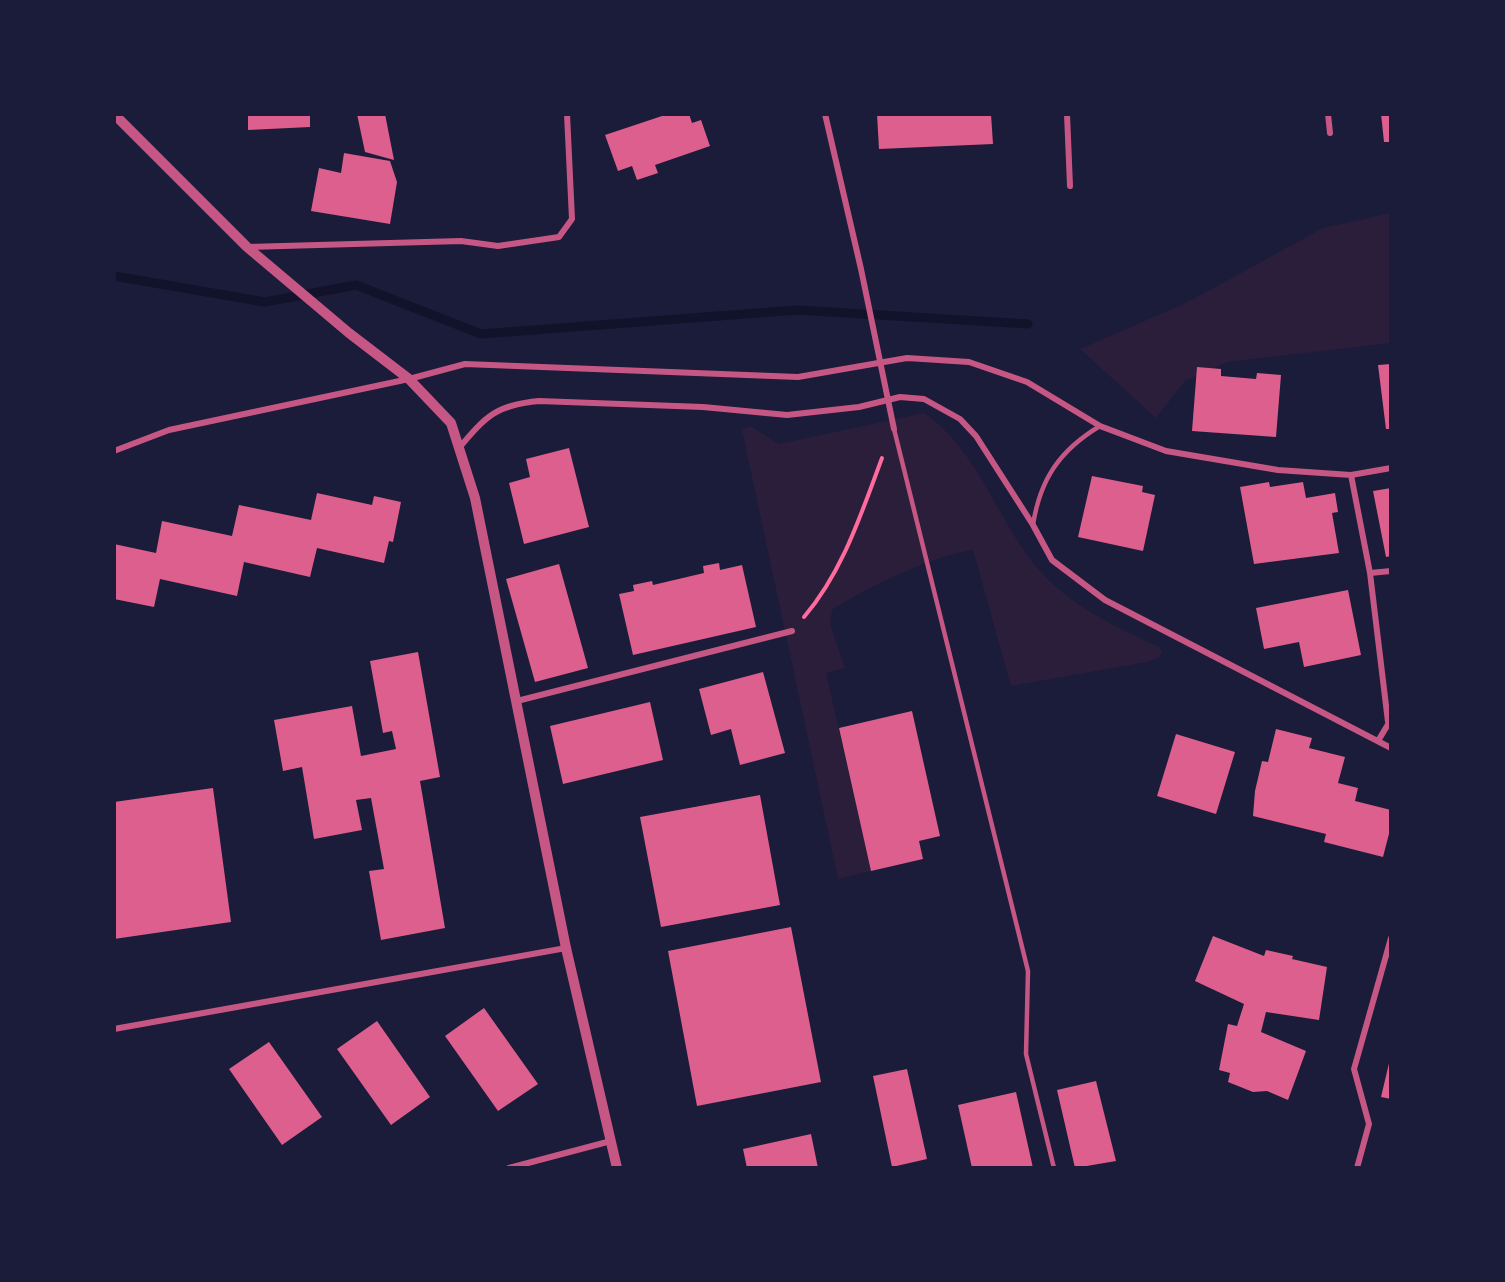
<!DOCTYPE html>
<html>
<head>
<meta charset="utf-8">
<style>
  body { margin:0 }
  #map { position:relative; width:1505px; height:1282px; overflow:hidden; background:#1b1b3a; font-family:"IBM Plex Serif",serif }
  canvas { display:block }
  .frame { position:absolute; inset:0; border:116px solid #1b1b3a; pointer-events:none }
</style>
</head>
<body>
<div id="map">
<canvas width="1505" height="1282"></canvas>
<div class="frame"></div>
</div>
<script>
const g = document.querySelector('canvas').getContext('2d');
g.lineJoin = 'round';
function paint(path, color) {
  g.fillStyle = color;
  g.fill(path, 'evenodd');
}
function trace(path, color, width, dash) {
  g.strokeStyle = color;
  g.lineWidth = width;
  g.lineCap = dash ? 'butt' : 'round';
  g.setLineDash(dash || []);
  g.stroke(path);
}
const green = new Path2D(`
  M1391 213V343L1227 362 1185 381 1156 418 1080 349 1186 303 1323 228Z
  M924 413C979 450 997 522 1040 571 1071 606 1116 627 1159 647L1162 652 1159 658 1147 662 1011 686 973 550C931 556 868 587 832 610L830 624 845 668 826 673 871 871 838 879 742 430 750 426 779 444Z`);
const stream = new Path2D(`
  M114 276 265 302 356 285 481 334 797 310 1028 324`);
const building = new Path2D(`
  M248 114H310V127L248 130Z
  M357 114H385L394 160 365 152Z
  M668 114H689L692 123 701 120 710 146 655 165 658 173 637 180 632 166 618 171 605 135Z
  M877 114H991L993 144 879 149Z
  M1381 114H1391V142H1384Z
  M344 153 390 161 397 182 390 224 311 211 319 168 341 173Z
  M1391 364V429H1386L1378 365Z
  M1197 367 1221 369V376L1256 379 1257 373 1281 375 1276 437 1192 431Z
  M569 448 589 527 524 544 509 483 530 477 526 459Z
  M1092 476 1143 486 1142 492 1155 495 1143 551 1078 537Z
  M1269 482 1270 487 1303 482 1306 498 1335 493 1338 512 1332 513 1339 553 1254 564 1240 487Z
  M1391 488V556L1386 557 1373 491Z
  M317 493 372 505 374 496 401 502 393 542 389 541 384 563 317 548 310 577 244 562 237 596 160 579 154 607 114 599V544L156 553 162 521 232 536 239 505 311 520Z
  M719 563 720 570 742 565 756 627 633 655 619 594 634 591 633 585 652 581 653 585 704 573 703 566Z
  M559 564 588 668 535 682 506 579Z
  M1348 590 1361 655 1304 667 1299 642 1264 649 1256 608Z
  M418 652 440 777 420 781 445 928 381 940 369 871 384 869 371 798 356 800 362 830 314 839 302 767 283 771 274 720 352 706 361 756 396 749 392 731 383 733 370 661Z
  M763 672 785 753 740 765 731 729 711 735 699 689Z
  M650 702 663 760 563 784 550 726Z
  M912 711 940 836 919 841 923 859 871 871 839 728Z
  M1276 729 1312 738 1309 748 1345 757 1338 783 1358 788 1355 801 1391 810V826L1383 857 1324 842 1326 834 1253 816 1255 791 1262 761 1268 762Z
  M1176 734 1235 752 1216 814 1157 796Z
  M213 788 231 922 114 939V802Z
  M760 795 780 905 661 927 640 817Z
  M791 927 821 1082 697 1106 668 951Z
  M1213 936 1264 956 1266 950 1293 956 1292 959 1327 967 1319 1020 1266 1012 1261 1032 1306 1051 1288 1100 1267 1091 1253 1092 1228 1082 1230 1073 1219 1070 1228 1024 1237 1026 1244 1004 1195 981Z
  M484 1008 538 1084 498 1111 445 1036Z
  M377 1021 430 1097 391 1125 337 1049Z
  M269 1042 322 1117 282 1145 229 1069Z
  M1390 1059H1391V1099L1381 1097Z
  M907 1069 927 1159 892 1167 873 1076Z
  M1096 1081 1116 1161 1075 1168 1057 1090Z
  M1016 1092 1033 1168H972L958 1105Z
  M811 1134 818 1168H747L743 1149Z`);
const path = new Path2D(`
  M804 617C843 571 861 514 882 458`);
const service = new Path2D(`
  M894 429 1028 971 1026 1054 1054 1168
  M1033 525C1040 479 1060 450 1100 426`);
const minor = new Path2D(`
  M825 114 861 269 894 429
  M1067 114 1070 186
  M1328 114 1330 133
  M247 247 461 241 498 246 559 237 572 219 567 114
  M459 448C486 416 496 405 539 401L703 407 787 415 859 407 900 397 924 399 960 419 976 436 1033 525 1052 560 1105 600 1391 748
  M114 451 169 430 409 379 465 364 798 377 907 358 969 362 1027 382 1100 426 1166 451 1278 470 1351 475 1391 468
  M1351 475 1370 573 1388 722
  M1370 573 1391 571
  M517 701 792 631
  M1378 741 1390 721
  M114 1029 566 948
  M509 1168 611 1141
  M1357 1168 1369 1124 1354 1069 1391 938`);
const tertiary = new Path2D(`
  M114 114 247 247 349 333 409 379 451 423 475 498 566 948 617 1168`);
paint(green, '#2a1e3b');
trace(stream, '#12122b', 9);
paint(building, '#dd5f8e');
trace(path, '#ff6b9d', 4);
trace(service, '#c65784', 4.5);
trace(minor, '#c65784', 6);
trace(tertiary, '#c65784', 10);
</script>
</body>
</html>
